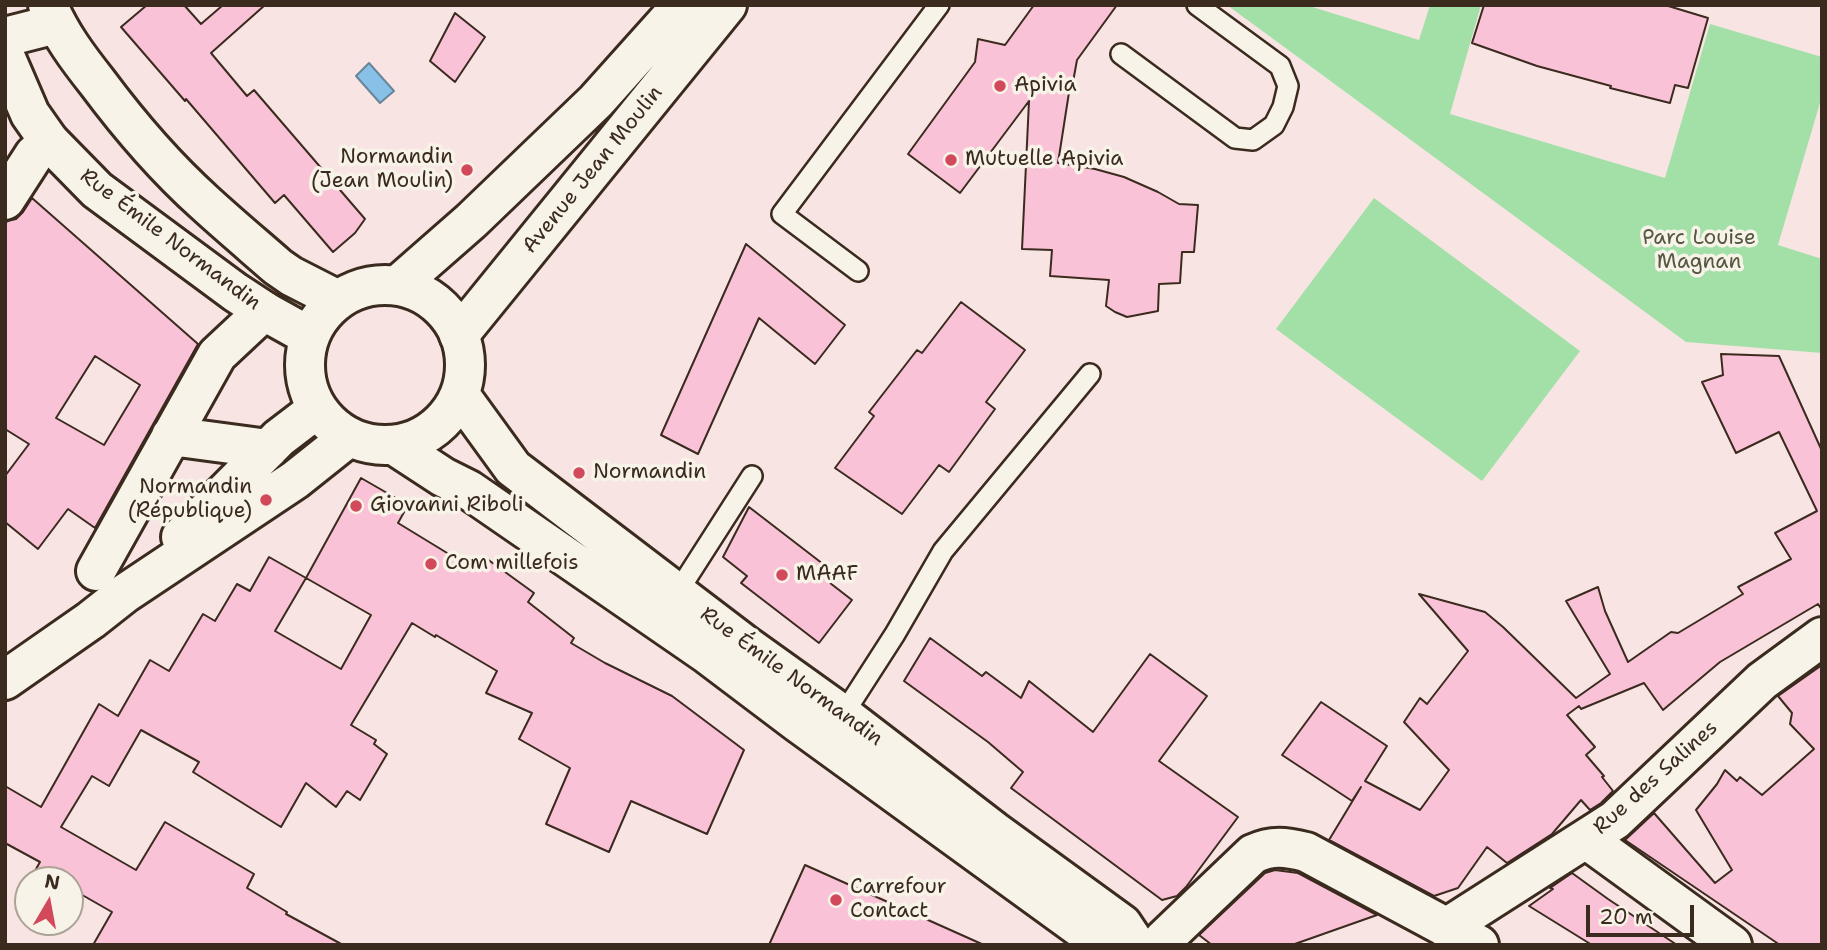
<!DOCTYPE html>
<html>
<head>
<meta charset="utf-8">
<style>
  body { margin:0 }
  #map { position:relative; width:1827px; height:950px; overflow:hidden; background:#f8e4e3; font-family:"Shantell Sans",sans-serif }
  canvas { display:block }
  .frame { position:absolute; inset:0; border:7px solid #3b2a1e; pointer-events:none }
  .north { position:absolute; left:14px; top:866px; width:70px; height:70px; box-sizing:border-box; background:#f7f3e8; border:2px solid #aca397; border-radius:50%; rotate:10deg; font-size:19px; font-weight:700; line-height:28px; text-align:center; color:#3b2a1e }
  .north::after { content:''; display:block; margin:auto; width:24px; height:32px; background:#d1495b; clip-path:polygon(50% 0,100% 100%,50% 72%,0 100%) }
  .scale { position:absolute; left:1586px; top:905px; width:108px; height:32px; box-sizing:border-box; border:4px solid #3b2a1e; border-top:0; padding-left:9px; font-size:21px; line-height:24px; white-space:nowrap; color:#3b2a1e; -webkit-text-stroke:5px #f7f3e8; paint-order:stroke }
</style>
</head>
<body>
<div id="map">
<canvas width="1827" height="950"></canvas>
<div class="frame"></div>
<div class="north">N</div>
<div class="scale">20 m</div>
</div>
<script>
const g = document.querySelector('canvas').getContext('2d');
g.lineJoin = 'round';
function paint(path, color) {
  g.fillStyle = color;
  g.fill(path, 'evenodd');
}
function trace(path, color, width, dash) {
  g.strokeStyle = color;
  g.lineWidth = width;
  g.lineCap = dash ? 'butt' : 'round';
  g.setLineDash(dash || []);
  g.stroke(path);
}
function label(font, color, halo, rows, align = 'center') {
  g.font = font + ' "Shantell Sans",sans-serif';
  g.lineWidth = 7;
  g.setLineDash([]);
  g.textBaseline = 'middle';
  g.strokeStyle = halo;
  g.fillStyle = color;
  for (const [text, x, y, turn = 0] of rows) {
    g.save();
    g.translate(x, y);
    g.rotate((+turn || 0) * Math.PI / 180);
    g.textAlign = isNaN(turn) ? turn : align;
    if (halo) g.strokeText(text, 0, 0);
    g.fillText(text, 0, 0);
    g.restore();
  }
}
const green = new Path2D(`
  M1227 5H1306L1419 40 1430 5H1481L1450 114 1665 178 1710 24 1822 57V96L1778 245 1822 259V353L1686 342Z
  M1374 198 1580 351 1482 481 1276 329Z`);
const water = new Path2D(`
  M369 63 394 91 380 103 356 76Z`);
const building = new Path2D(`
  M147 5H184L201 24 223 5H265L211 53 247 96 254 90 365 219 355 233 333 252 284 195 275 203 186 99 185 101 121 27Z
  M1034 5H1117L1077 60 1073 82 1070 86 1058 163 1095 169 1124 177 1158 192 1179 204 1198 205 1194 252H1182L1180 283 1159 284 1158 311 1127 317 1115 312 1106 306 1109 280 1050 276 1052 250 1022 249 1029 101 960 193 908 154 975 62 978 39 1005 45Z
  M1484 5H1665L1708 18 1688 88 1675 85 1670 103 1610 88 1611 86 1537 66 1472 43Z
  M455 13 485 37 455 82 430 61Z
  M32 198 198 344 95 528 68 509 38 549 5 522V476L29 444 5 429V225L7 221 16 219 23 212ZM95 356 140 385 104 445 56 418Z
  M746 244 845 325 815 364 759 318 698 454 661 435Z
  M961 302 1025 350 986 402 995 409 949 472 939 465 902 514 835 468 874 416 869 412 917 350 922 353Z
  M1721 354 1779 356 1822 451V610L1818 604 1720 662 1663 710 1644 683 1581 709 1579 706 1567 715 1595 747 1586 755 1604 776 1602 777 1613 791 1601 803 1590 810 1581 800 1552 834 1507 863 1487 847 1458 888 1434 896 1329 840 1361 787 1352 801 1282 755 1321 702 1387 746 1365 781 1420 810 1449 770 1404 722 1420 698 1427 704 1468 651 1419 594 1485 612 1503 627 1576 698 1610 674 1566 601 1598 587 1605 611 1628 662 1671 632 1678 633 1743 594 1738 587 1791 559 1775 533 1817 511 1779 432 1736 453 1702 382 1723 375Z
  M361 478 408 505 398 523 475 570 483 556 534 593 528 602 574 638 571 643 605 663 672 696 744 750 707 834 631 801 609 852 546 824 570 768 519 739 532 713 486 693 497 671 436 635 435 637 412 623 351 725 376 740 374 744 387 754 360 800 347 791 336 807 306 783 281 827 193 772 199 762 141 730 109 786 92 776 61 827 136 870 165 822 254 874 247 888 287 912 286 914 343 945H93L112 912 70 888V880H56L36 869 40 862 5 843V786L41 807 99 704 118 716 150 660 169 671 203 614 215 621 237 584 250 591 269 557 306 578ZM306 578 371 615 341 669 275 631Z
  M749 507 836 574 830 583 852 600 819 643 741 583 747 576 723 557Z
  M930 638 982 676 986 672 1021 698 1029 681 1093 732 1150 654 1207 696 1159 761 1238 817 1186 887 1177 896 1162 900 1011 788 1023 772 988 742 904 681Z
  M1822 665V945H1780L1625 840 1654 813 1715 883 1732 870 1696 810 1717 784 1725 770 1737 781 1740 777 1762 795 1814 749 1790 724 1792 713 1778 696Z
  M805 865 984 945H769Z
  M1275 870 1298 873 1377 915 1292 945H1212L1199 935 1265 873Z
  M1572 873 1608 899 1677 945H1592L1529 906 1553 889 1550 888Z`);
const service = new Path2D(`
  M1121 54 1235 138 1253 140 1274 125 1283 107 1288 86 1280 66 1197 5
  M858 271 782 214 939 5
  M677 593 752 476
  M839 721 895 634 943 551 1090 374`);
const minor = new Path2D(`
  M5 37 56 24
  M5 200 34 155 49 141
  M171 436 268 449
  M96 571 217 355 264 311
  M1586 839 1732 945
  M1446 928 1615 820 1762 681 1822 637
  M1161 945 1163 940 1253 854C1272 845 1286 847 1306 852L1479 945`);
const secondary = new Path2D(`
  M398 285 471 221 596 101 682 5
  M459 335 727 5
  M181 537 279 438 317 409
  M5 680 91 620 124 594 295 480 349 437`);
const primary = new Path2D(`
  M48 5C60 34 78 58 97 82 129 125 165 167 205 203 229 225 254 246 278 267L291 276 338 300
  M5 56 30 114 49 141 97 190 235 292 264 311 309 336
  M305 365a80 80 0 1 1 160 0a80 80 0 1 1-160 0Z
  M460 395 513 468 748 647 843 715 994 831 1122 924 1136 945
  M394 445 443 477 469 490 707 654 797 722 1104 945`);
const markers = [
  [1000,86,7,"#d1495b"],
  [951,160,7,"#d1495b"],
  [467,170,7,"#d1495b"],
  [579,473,7,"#d1495b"],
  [266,500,7,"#d1495b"],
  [356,506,7,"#d1495b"],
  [431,564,7,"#d1495b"],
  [782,575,7,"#d1495b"],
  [836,900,7,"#d1495b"]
];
const poiNames = [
  ["Apivia",1014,86],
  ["Normandin",453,158,"right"],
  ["(Jean Moulin)",453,182,"right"],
  ["Mutuelle Apivia",965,160],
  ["Normandin",593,473],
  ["Normandin",252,488,"right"],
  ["(République)",252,512,"right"],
  ["Giovanni Riboli",370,506],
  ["Com millefois",445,564],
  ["MAAF",796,575],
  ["Carrefour",850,888],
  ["Contact",850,912]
];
const streetNames = [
  ["Avenue Jean Moulin",593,170,-51],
  ["Rue Émile Normandin",170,240,37],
  ["Rue Émile Normandin",791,677,36],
  ["Rue des Salines",1656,778,-42]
];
const parkNames = [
  ["Parc Louise",1699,239],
  ["Magnan",1699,263]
];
paint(green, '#a3e0a8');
paint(water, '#88c1e7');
trace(water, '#698597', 2);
paint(building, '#fac2d7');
trace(building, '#3b2a1e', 2);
trace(service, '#3b2a1e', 24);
trace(minor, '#3b2a1e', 44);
trace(secondary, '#3b2a1e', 44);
trace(primary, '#3b2a1e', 44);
trace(service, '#f7f3e8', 19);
trace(minor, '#f7f3e8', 38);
trace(secondary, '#f7f3e8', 38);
trace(primary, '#f7f3e8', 38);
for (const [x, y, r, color] of markers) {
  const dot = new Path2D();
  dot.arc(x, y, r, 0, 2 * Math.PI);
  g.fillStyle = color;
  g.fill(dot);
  trace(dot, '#f7f3e8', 2.5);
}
label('21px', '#3b2a1e', '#f7f3e8', poiNames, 'left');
label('21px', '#3b2a1e', '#f7f3e8', streetNames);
label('21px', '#555840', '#f7f3e8', parkNames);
</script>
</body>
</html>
